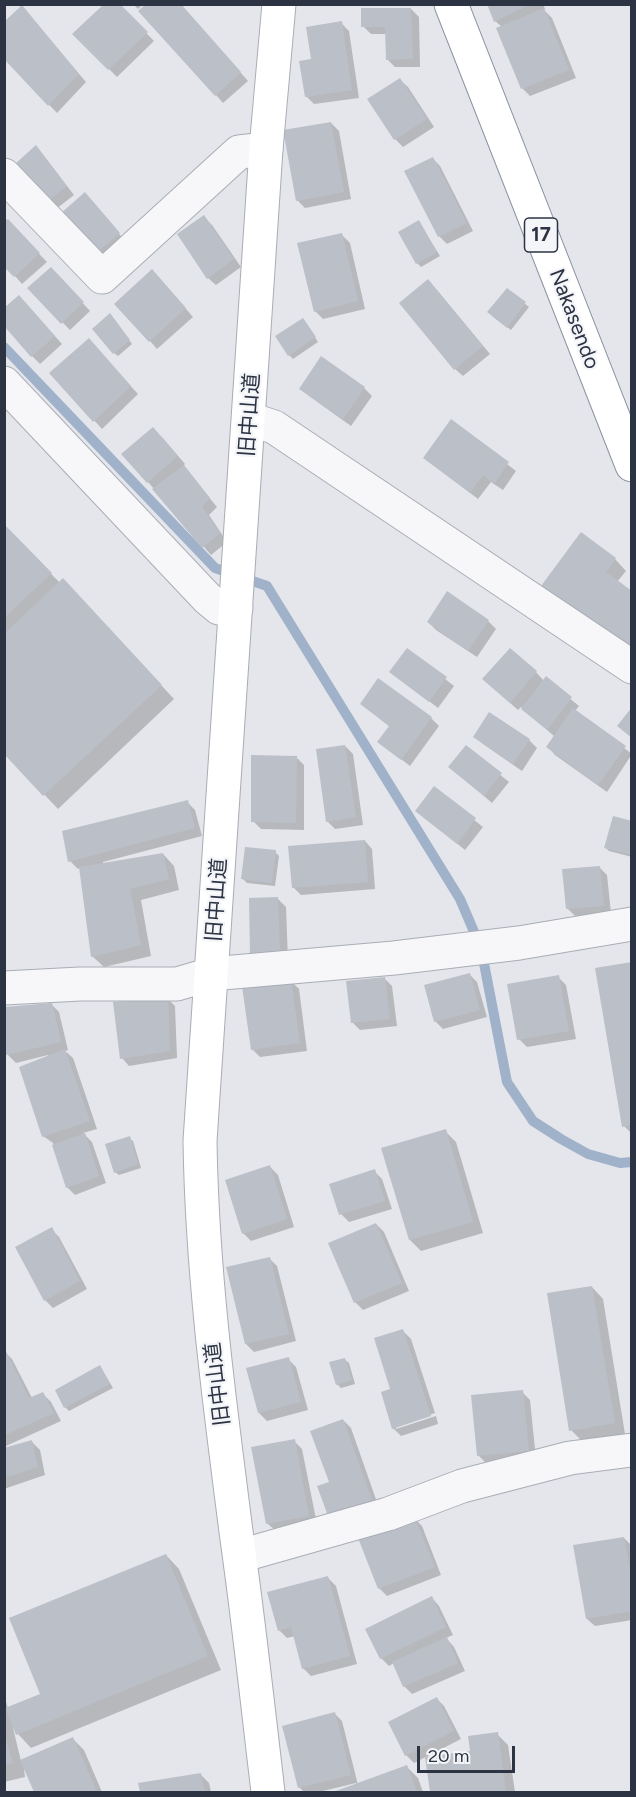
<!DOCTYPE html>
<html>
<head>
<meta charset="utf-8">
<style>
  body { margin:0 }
  #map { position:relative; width:636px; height:1797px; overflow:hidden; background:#e4e6eb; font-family:Figtree,sans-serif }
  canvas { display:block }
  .frame { position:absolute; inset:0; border:6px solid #2c3343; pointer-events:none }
  .scale { position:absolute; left:417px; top:1746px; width:98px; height:27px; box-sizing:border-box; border:3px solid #2c3343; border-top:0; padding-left:8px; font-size:18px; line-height:21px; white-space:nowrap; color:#2c3343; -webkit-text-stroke:4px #f4f5f8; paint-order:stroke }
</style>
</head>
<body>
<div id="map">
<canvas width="636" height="1797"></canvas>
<div class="frame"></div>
<div class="scale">20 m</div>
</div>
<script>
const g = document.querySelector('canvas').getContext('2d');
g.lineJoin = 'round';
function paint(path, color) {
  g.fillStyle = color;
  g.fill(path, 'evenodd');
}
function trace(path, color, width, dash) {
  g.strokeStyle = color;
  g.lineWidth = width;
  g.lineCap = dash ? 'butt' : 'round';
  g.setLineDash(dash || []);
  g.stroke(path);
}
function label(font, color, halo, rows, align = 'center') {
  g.font = font + ' Figtree,"Noto Sans JP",sans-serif';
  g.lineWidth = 4.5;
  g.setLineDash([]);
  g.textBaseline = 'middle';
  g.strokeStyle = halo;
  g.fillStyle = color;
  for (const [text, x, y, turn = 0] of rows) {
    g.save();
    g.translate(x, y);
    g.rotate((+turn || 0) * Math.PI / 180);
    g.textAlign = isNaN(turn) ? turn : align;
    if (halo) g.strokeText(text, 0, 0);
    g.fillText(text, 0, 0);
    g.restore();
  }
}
const shadow = new Path2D(`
  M118 4 154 41 117 77 74 34Z
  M133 4H143L138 9Z
  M180 4 248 81 223 103 216 95Z
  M488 4H543L545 9 544 10 552 18 576 78 530 96 522 88 502 27 495 21Z
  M22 7 86 82 57 113 4 57Z
  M411 9 419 17 420 67H395L387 59V34H371L363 26Z
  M341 23 349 31 359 98 314 104 306 96 313 61Z
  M400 80 408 87 434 127 403 147 395 139Z
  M331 123 339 131 351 199 305 208 297 200Z
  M43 155 74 195 56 209 48 201Z
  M432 158 440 166 473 231 447 244 439 236Z
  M85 194 126 242 105 260 97 252Z
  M204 217 212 225 241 267 216 285 208 278Z
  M7 221 47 262 22 284 15 276Z
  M419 222 440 256 421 267 417 263Z
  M342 235 350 243 365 309 323 319 315 311Z
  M59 277 90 311 70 330 29 288Z
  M160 279 193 317 157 349 150 341Z
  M436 289 490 354 463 376 455 369Z
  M507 290 529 307 511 330 492 316Z
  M27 305 62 344 40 364 32 356Z
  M114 319 132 344 118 356 114 353Z
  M306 323 318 342 293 359 289 355Z
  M96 348 138 394 102 429 51 373Z
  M322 358 364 388 372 396 351 426 309 396 301 389Z
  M451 421 516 471 503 490 491 482 478 499 425 458Z
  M161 436 185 464 183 466 217 507 209 515 227 542 211 555 148 482Z
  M4 526 60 583 77 594 174 699 58 809 4 752Z
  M615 559 626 571 617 582 551 601Z
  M488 621 496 629 477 657 436 630 428 622Z
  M408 650 454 686 438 708 391 672Z
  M536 672 544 681 546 679 579 706 575 711 632 754 607 792 555 755 548 747 555 737 521 707 518 710 492 687Z
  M362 704 431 718 439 726 410 766 379 742 390 727Z
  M475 737 529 740 537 748 522 771 483 744Z
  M345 746 353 754 363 825 335 829 327 821Z
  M466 747 509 782 492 803 450 767Z
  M296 757 304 765V830L261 829 253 821Z
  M434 788 483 827 465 850 417 811Z
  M187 802 195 810 202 836 103 862V864L163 854 174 866 179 890 141 900 151 956 104 967 92 956 81 868 78 869 70 861Z
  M632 823V857L609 851 605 847Z
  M365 841 372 849 375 889 301 895 293 887Z
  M275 852 279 856 275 886 247 883 243 879Z
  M599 867 607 875 611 913 575 916 567 908Z
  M278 899 286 907 288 962 259 963Z
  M632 963V1134L624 1126Z
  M469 974 477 982 487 1017 443 1029 435 1021Z
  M558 977 566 985 576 1039 527 1047 519 1039Z
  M384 978 392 986 397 1026 360 1030 352 1022Z
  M291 981 299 989 307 1051 260 1057 252 1049Z
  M167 998 175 1006 177 1058 129 1066 122 1058Z
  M51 1004 59 1012 68 1050 65 1051 73 1058 97 1129 83 1133 92 1142 106 1183 75 1195 67 1187 53 1143 43 1136 48 1055 16 1063 8 1055 4 1043Z
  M445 1131 456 1142 483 1233 421 1251 410 1240 383 1149Z
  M129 1138 133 1141 141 1168 119 1175 115 1172Z
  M270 1167 278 1175 294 1227 251 1241 243 1233Z
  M374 1171 382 1179 392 1209 349 1222 341 1214Z
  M376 1224 384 1232 409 1291 363 1310 355 1302Z
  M51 1229 59 1237 87 1289 53 1308 45 1300Z
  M269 1258 277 1266 296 1341 254 1352 246 1344Z
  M592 1287 603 1299 625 1434 582 1441 571 1430Z
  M403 1331 411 1339 435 1413 396 1426V1429L436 1416 438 1424 401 1436 393 1428Z
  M4 1351 12 1359 32 1398 43 1394 51 1402 61 1421 6 1446Z
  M288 1359 296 1367 308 1410 267 1421 259 1413Z
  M345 1360 349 1363 355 1384 341 1388 337 1384Z
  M100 1366 113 1388 69 1411 65 1407Z
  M522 1392 530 1400 536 1459 486 1463 478 1455Z
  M343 1420 351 1428 379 1508 337 1523 330 1483Z
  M294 1441 302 1449 317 1524 276 1531 268 1524Z
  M32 1442 40 1450 45 1475 4 1489V1450Z
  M414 1518 422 1526 441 1575 387 1596 379 1588Z
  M624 1538 632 1546V1620L595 1626 587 1619Z
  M166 1555 179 1569 221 1670 31 1748 18 1734 15 1727 13 1728 21 1761 73 1739 84 1750 102 1792H36L25 1769 24 1770 25 1777 4 1782V1695L8 1708 42 1695Z
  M328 1578 336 1586 357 1664 311 1676 303 1668 295 1636 287 1638 279 1630Z
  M432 1598 439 1606 453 1635 446 1638 454 1647 465 1671 412 1694 404 1686 394 1663 389 1666 381 1658Z
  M436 1698 444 1706 461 1739 414 1763 406 1755Z
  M334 1713 342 1721 358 1785 407 1767 418 1778 423 1792H336L357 1785 356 1783 319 1792H304L300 1788 283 1727Z
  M497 1734 508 1745 515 1792H432L426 1758 472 1752Z
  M201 1775 209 1783 211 1792H141L140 1784Z`);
const stream = new Path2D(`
  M4 347 215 568 267 586 460 899 481 948 507 1082 533 1121 561 1139 588 1154 620 1163 632 1162`);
const building = new Path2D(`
  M104 4H120L148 32 108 70 72 34Z
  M146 4H181L241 72 215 96 138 11Z
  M487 4H531L494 22Z
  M22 5 79 74 48 106 4 59V22Z
  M361 8H411L413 59 386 60 385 27H361Z
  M544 8 569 70 521 89 496 28Z
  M342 21 352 90 305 97 299 61 311 59 306 27Z
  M400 78 427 119 394 140 367 99Z
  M331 122 344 192 296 201 283 130Z
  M36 145 67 186 47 202 14 165Z
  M433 157 467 223 438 237 404 171Z
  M85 192 120 233 96 253 60 214Z
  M204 215 234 259 207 279 177 234Z
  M8 219 40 253 14 277 4 267V221Z
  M419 220 437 252 416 264 398 232Z
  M342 233 358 301 314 312 297 243Z
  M51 267 84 302 61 324 27 288Z
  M152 269 186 308 149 342 114 304Z
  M428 279 483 346 454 370 399 303Z
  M507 288 526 302 507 328 487 312Z
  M19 295 55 336 31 357 4 326V308Z
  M110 313 130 340 113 354 92 329Z
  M303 318 316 337 288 356 275 336Z
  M89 338 131 386 93 422 49 373Z
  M321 356 365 387 343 419 299 389Z
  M451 419 509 462 494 484 483 475 470 493 423 458Z
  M153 427 178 456 147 483 121 454Z
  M184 465 210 498 202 507 220 533 202 548 152 489Z
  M4 524 52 573 4 618Z
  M581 532 616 558 606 572 632 591V660L538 590Z
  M63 578 162 685 43 796 4 754V634Z
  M447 591 489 620 468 651 427 622Z
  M407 648 447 677 429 702 389 672Z
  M510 648 537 671 510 703 482 679Z
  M546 676 572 697 547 730 521 709Z
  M378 678 432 717 401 760 377 742 389 726 360 704Z
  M632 707V738L617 726Z
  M573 708 626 746 598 785 546 747Z
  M489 712 530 739 513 764 473 737Z
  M345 745 356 817 326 822 316 749Z
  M466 745 502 773 484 796 448 767Z
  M251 755 297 756 296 823 251 822Z
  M434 786 476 818 457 844 415 811Z
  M188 800 195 828 68 862 62 831Z
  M613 816 632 821V855L604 848Z
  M365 840 368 882 292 888 288 846Z
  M245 847 276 850 272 883 241 879Z
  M163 853 169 879 130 889 141 945 91 957 79 867Z
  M600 866 604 906 566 909 562 869Z
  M278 897 280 954 250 955 249 898Z
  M632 962V1125L622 1127 595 968Z
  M470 973 480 1010 434 1022 424 985Z
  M559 975 569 1031 517 1040 507 984Z
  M385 977 390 1019 351 1023 346 981Z
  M291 980 300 1043 251 1050 242 986Z
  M168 997 170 1051 120 1059 113 1002Z
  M52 1003 61 1042 6 1055 4 1048V1007Z
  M65 1049 90 1121 42 1137 19 1067Z
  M446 1129 473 1222 409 1240 381 1148Z
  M85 1133 99 1176 66 1188 52 1145Z
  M130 1136 138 1164 114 1173 105 1144Z
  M270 1165 287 1219 242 1234 225 1180Z
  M375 1169 385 1201 339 1215 329 1184Z
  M376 1223 402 1283 354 1303 328 1243Z
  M52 1227 80 1281 44 1301 15 1247Z
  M270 1257 289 1334 245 1344 226 1267Z
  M592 1286 615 1423 569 1431 547 1293Z
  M403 1329 431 1416 392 1429 381 1392 390 1389 374 1338Z
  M5 1349 29 1398 43 1392 54 1413 5 1435Z
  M289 1357 301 1402 258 1413 246 1368Z
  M345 1358 352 1380 336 1385 329 1362Z
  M100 1365 110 1384 64 1408 55 1390Z
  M523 1390 529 1451 477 1456 471 1395Z
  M343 1419 372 1500 328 1516 317 1486 329 1482 310 1431Z
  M295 1439 309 1516 266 1524 251 1447Z
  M32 1440 38 1467 4 1478V1448Z
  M414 1516 435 1567 378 1589 358 1538Z
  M624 1537 632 1580V1611L586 1619 573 1545Z
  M166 1554 208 1656 16 1735 5 1708 40 1694 9 1618Z
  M328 1576 350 1656 302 1669 291 1627 278 1631 267 1592Z
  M432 1596 446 1627 380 1659 365 1629Z
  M447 1637 458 1663 403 1687 392 1662Z
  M437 1697 454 1731 405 1756 388 1722Z
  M335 1712 351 1775 298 1788 282 1726Z
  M498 1732 506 1792H430L425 1757 470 1751 468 1736Z
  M4 1734 13 1763 4 1765Z
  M73 1737 97 1792H34L20 1760Z
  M407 1765 417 1792H333Z
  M201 1773 205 1792H140L138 1783Z`);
const minor = new Path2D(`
  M4 175 102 277 239 152 266 149
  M4 383 207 598 219 608H236
  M250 419 274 427 632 667
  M211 974 394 958 519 943 632 924
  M240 1556 388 1514 462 1486 570 1458 632 1450`);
const tertiary = new Path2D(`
  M4 988 80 984H177L211 974`);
const secondary = new Path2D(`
  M268 1792C258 1708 249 1624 237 1539 220 1407 202 1275 200 1141L266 149 279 4`);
const trunk = new Path2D(`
  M451 4 632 465`);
const shields = [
  [541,235,33]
];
const shieldNames = [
  ["17",541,235]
];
const streetNames = [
  ["Nakasendo",574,319,69],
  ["旧中山道",250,415,-86],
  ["旧中山道",217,900,-86],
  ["旧中山道",218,1384,-97]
];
paint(shadow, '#0003');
trace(stream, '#a0b2ca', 10);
paint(building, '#bbbfc8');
trace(minor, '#a9adb5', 35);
trace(tertiary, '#a9adb5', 35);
trace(secondary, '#a9adb5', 35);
trace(trunk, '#8b93a2', 35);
trace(minor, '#f7f7fa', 33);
trace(tertiary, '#f7f7fa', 33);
trace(secondary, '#fff', 33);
trace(trunk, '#fff', 33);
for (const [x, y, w] of shields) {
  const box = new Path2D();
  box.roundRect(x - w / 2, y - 17, w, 34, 4.5);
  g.fillStyle = '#f4f5f8';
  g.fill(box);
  trace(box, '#2c3343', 1.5);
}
label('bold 20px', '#2c3343', null, shieldNames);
label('21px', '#2c3343', '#f4f5f8', streetNames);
</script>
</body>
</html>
